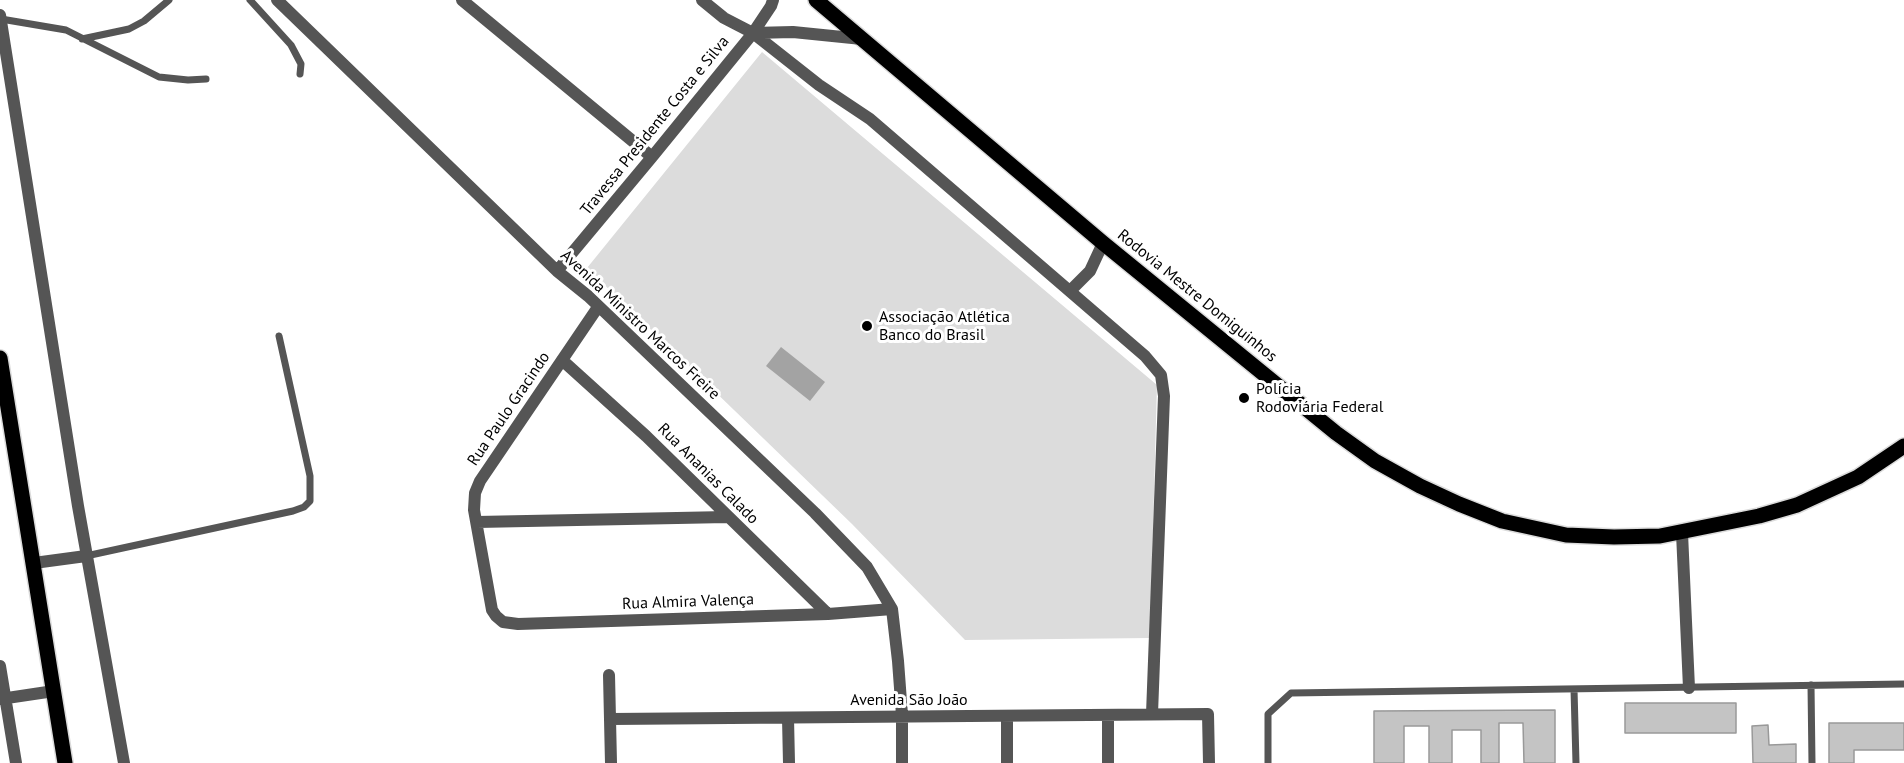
<!DOCTYPE html>
<meta charset="utf-8">
<style>
body{margin:0}
canvas{display:block;background:#fff}
</style>
<canvas width="1904" height="763"></canvas>
<script>
const c = document.querySelector('canvas').getContext('2d');
c.lineJoin = 'round';
function fill(path, color) { c.fillStyle = color; c.fill(path, 'evenodd'); }
const poly = rows => new Path2D(rows.map(r => 'M' + r).join(''));
function stroke(path, color, width, dash) { c.strokeStyle = color; c.lineWidth = width; c.lineCap = dash ? 'butt' : 'round'; c.setLineDash(dash || []); c.stroke(path); }
function drawText(font, color, halo, rows, align = 'center') {
  c.font = font + ' "PT Sans",sans-serif'; c.lineWidth = 6; c.setLineDash([]); c.textBaseline = 'middle'; c.strokeStyle = halo; c.fillStyle = color; for (const [text, x, y, turn = 0] of rows) {
    c.save(); c.translate(x, y); c.rotate((+turn || 0) * Math.PI / 180); c.textAlign = isNaN(turn) ? turn : align; if (halo) c.strokeText(text, 0, 0); c.fillText(text, 0, 0); c.restore();
  }
}
fill(poly([
 [762,52,1157,385,1150,638,965,640,852,524,587,268]
]), '#dcdcdc');
fill(poly([
 [781,347,825,382,810,401,766,366]
]), '#a3a3a3');
const building = poly([
 [1625,703,1736,703,1736,733,1625,733,1625,703],
 [1555,710,1555,763,1524,763,1523,723,1499,723,1499,763,1481,763,1481,730,1452,730,1452,763,1429,763,1429,726,1404,726,1404,763,1374,763,1374,711,1555,710],
 [1829,723,1904,723,1904,750,1854,750,1854,763,1829,763,1829,723],
 [1768,725,1769,745,1796,744,1796,763,1753,763,1752,726,1768,725]
]);
fill(building, '#c4c4c4');
stroke(building, '#999', 1.5);
const primary = poly([
 [816,0,1103,243,1336,433,1375,461,1420,486,1459,504,1502,521,1566,535,1614,537,1660,536,1759,516,1797,505,1858,477,1904,446],
 [0,358,65,763]
]);
stroke(primary, '#dbdbdb', 18);
stroke(poly([
 [250,0,291,45,301,64,300,74],
 [1,19,66,30,159,77,188,80,206,79],
 [82,39,129,29,144,21,169,0],
 [86,556,293,511,304,507,310,501,310,476,279,336],
 [1811,685,1812,763],
 [1574,689,1576,763],
 [1268,763,1268,714,1291,693,1904,684]
]), '#555', 7);
stroke(poly([
 [277,0,557,271,588,296,815,513,867,567,892,609,898,661,902,715,902,763],
 [462,0,652,157],
 [702,0,724,18,753,33,819,85,870,119,1145,356,1161,375,1164,396,1152,714],
 [0,15,78,506,124,763],
 [753,33,793,32,862,39],
 [557,271,652,157,753,33,771,6,773,0],
 [1070,291,1090,271,1103,243],
 [598,307,480,481,475,493,474,510,492,610,496,616,503,622,518,624,828,614,892,609],
 [562,360,646,436,828,614],
 [477,522,727,517],
 [1682,533,1689,688],
 [34,563,86,556],
 [0,666,16,763],
 [609,675,611,763],
 [0,699,54,691],
 [1108,715,1108,763],
 [1007,716,1007,763],
 [788,718,789,763],
 [611,719,1208,714,1209,763]
]), '#555', 12);
stroke(primary, '#000', 15);
for (const [x, y, r, color] of [
 [867,326,6,"#000"],
 [1244,398,6,"#000"]
]) { const dot = new Path2D(); dot.arc(x, y, r, 0, 2 * Math.PI); c.fillStyle = color; c.fill(dot); stroke(dot, '#fff', 2); }
drawText('16px', '#000', '#fff', [
 ["Travessa Presidente Costa e Silva",655,126,-51],
 ["Rodovia Mestre Domiguinhos",1197,296,39],
 ["Avenida Ministro Marcos Freire",640,325,43],
 ["Rua Paulo Gracindo",509,409,-56],
 ["Rua Ananias Calado",708,474,45],
 ["Rua Almira Valença",688,602,-2],
 ["Avenida São João",909,700]
]);
drawText('16px', '#000', '#fff', [
 ["Associação Atlética",879,317],
 ["Banco do Brasil",879,335],
 ["Polícia",1256,389],
 ["Rodoviária Federal",1256,407]
], 'left');
</script>
